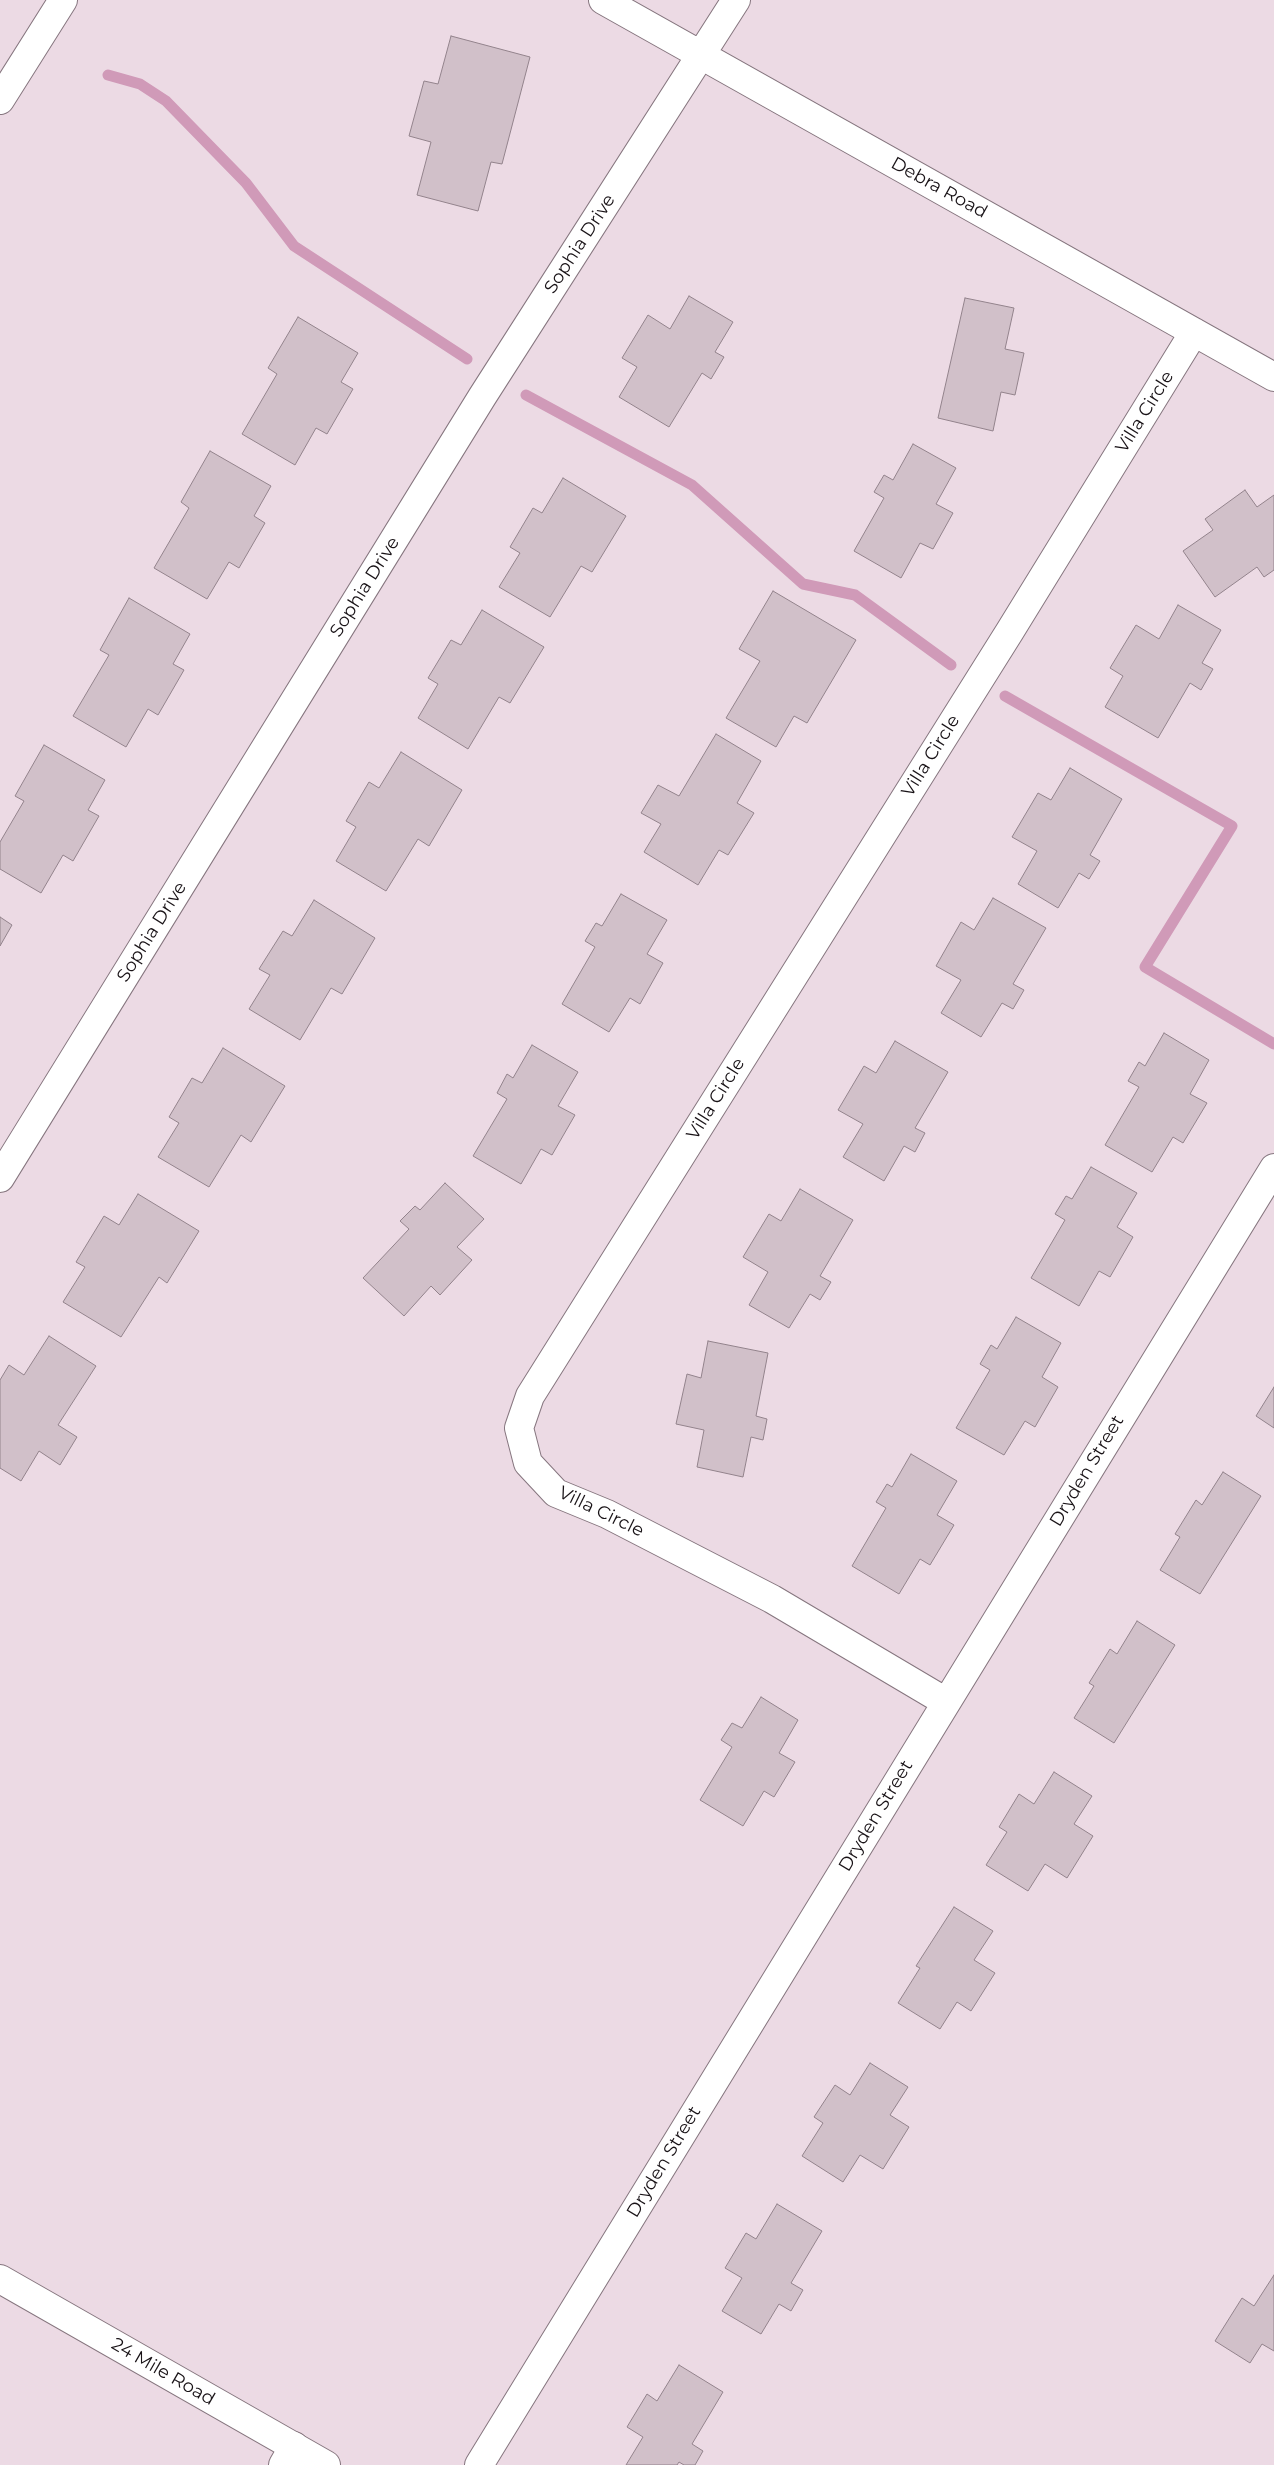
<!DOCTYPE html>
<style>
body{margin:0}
canvas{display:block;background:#ecdae4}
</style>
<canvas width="1274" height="2465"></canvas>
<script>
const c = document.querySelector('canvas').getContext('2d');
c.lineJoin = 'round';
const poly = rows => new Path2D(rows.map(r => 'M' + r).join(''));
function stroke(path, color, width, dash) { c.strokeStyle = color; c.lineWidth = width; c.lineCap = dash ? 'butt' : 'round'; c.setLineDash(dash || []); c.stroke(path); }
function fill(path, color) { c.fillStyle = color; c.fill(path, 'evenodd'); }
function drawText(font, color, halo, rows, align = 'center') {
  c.font = font + ' Montserrat,sans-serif'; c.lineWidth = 4.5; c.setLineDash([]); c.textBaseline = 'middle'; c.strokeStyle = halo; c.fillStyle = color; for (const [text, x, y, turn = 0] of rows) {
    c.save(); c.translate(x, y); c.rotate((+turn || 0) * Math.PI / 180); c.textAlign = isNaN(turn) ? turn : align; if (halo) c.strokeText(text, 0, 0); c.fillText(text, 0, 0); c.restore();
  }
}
stroke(poly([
 [108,75,140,84,166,101,246,183,294,246,467,359],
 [526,395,692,485,803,584,855,595,951,665],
 [1005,696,1232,826,1145,967,1274,1044]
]), '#d09ab8', 11);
const building = poly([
 [451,36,530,57,502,164,491,162,478,211,417,195,431,142,409,136,424,81,438,84,451,36],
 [689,296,733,322,715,352,724,357,711,379,702,373,669,427,619,397,637,367,622,358,648,315,670,329,689,296],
 [965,298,1014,308,1005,349,1024,353,1015,395,1001,392,993,431,938,418,965,298],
 [298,317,358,353,341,382,353,389,327,434,316,428,295,465,242,434,277,374,268,368,298,317],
 [913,444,956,468,936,504,953,513,933,549,920,543,901,578,854,551,884,498,874,492,884,475,893,480,913,444],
 [210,451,271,486,254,516,265,523,239,568,229,562,207,599,154,568,189,508,181,502,210,451],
 [563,478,626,516,592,572,581,566,550,617,499,587,520,553,510,547,533,508,542,513,563,478],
 [1245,490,1257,507,1274,495,1274,570,1264,577,1257,567,1215,597,1183,551,1213,530,1205,519,1245,490],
 [773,591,856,640,807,723,794,716,776,747,726,718,760,661,739,649,773,591],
 [129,598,190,634,173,664,184,670,158,715,148,709,126,747,73,716,109,655,100,650,129,598],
 [1178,605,1221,630,1202,663,1213,669,1201,690,1190,683,1158,738,1105,707,1123,676,1110,668,1136,625,1159,639,1178,605],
 [482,610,544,647,510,703,499,697,468,749,418,718,438,684,428,678,451,640,461,645,482,610],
 [716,734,761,761,737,803,754,813,728,855,719,850,698,885,644,852,661,824,641,813,658,785,679,796,716,734],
 [44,745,105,780,88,810,99,816,73,861,63,855,41,893,0,869,0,842,24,801,15,796,44,745],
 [401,752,462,790,429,846,418,839,386,891,336,861,356,827,346,821,369,782,379,788,401,752],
 [1070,768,1122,799,1090,855,1100,861,1089,879,1079,873,1058,908,1018,884,1037,851,1012,837,1038,793,1051,800,1070,768],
 [621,894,667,920,647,954,663,963,640,1004,630,998,609,1032,562,1004,595,947,585,941,596,923,602,926,621,894],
 [993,898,1046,928,1013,984,1024,990,1013,1009,1002,1003,981,1037,941,1013,961,980,936,966,961,922,974,930,993,898],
 [314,900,375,938,342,994,331,988,300,1040,249,1009,270,975,259,969,283,931,292,936,314,900],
 [0,917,12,925,0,946,0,917],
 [1164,1033,1209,1060,1190,1094,1207,1103,1183,1143,1173,1137,1152,1172,1105,1145,1139,1087,1128,1081,1139,1062,1145,1066,1164,1033],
 [895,1041,948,1072,915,1128,925,1133,915,1152,904,1146,884,1181,843,1157,863,1124,838,1110,864,1066,876,1073,895,1041],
 [532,1045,578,1072,558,1106,575,1115,552,1155,541,1149,521,1184,473,1156,507,1099,497,1093,507,1074,513,1078,532,1045],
 [223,1048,285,1086,251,1142,241,1135,209,1187,158,1157,179,1123,169,1117,192,1078,202,1083,223,1048],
 [1091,1167,1137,1193,1117,1227,1133,1237,1110,1277,1099,1271,1079,1306,1031,1278,1065,1220,1055,1214,1066,1196,1072,1199,1091,1167],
 [445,1183,484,1219,457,1247,472,1260,440,1295,431,1286,404,1316,363,1278,409,1229,400,1221,415,1206,420,1210,445,1183],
 [800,1189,853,1220,820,1276,831,1282,820,1300,810,1294,789,1328,749,1305,768,1272,743,1257,769,1214,781,1221,800,1189],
 [138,1194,199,1231,167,1283,159,1277,121,1337,63,1302,85,1267,76,1262,104,1216,119,1225,138,1194],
 [1016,1317,1061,1343,1042,1377,1058,1387,1035,1427,1025,1421,1004,1455,956,1428,990,1370,980,1364,991,1345,997,1349,1016,1317],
 [49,1336,96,1366,58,1425,77,1437,60,1465,39,1451,21,1481,0,1468,0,1380,9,1365,24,1375,49,1336],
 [708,1341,768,1353,756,1416,767,1419,763,1440,751,1437,743,1477,697,1467,704,1430,676,1424,687,1374,701,1378,708,1341],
 [1274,1387,1274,1428,1256,1416,1274,1387],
 [911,1454,957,1481,937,1515,954,1525,930,1565,920,1559,899,1594,852,1566,886,1508,876,1502,887,1484,892,1487,911,1454],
 [1223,1472,1261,1496,1200,1594,1160,1570,1180,1537,1175,1534,1196,1500,1202,1505,1223,1472],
 [1137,1621,1175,1645,1114,1743,1074,1718,1094,1686,1089,1683,1110,1649,1117,1654,1137,1621],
 [761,1697,798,1720,779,1753,795,1762,774,1797,764,1791,743,1826,700,1800,732,1747,721,1740,732,1723,742,1728,761,1697],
 [1054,1772,1092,1796,1074,1824,1093,1836,1067,1878,1045,1864,1028,1891,986,1865,1007,1832,999,1827,1019,1794,1034,1804,1054,1772],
 [954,1907,993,1931,974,1960,995,1973,971,2011,957,2002,940,2029,898,2003,920,1968,916,1966,954,1907],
 [870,2063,908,2087,890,2115,909,2127,883,2169,860,2155,843,2182,802,2156,823,2123,814,2117,835,2085,850,2095,870,2063],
 [777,2204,822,2231,791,2283,803,2290,791,2311,779,2304,761,2334,722,2311,742,2278,725,2268,746,2233,756,2239,777,2204],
 [1274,2275,1274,2351,1262,2344,1250,2363,1215,2341,1242,2298,1254,2306,1274,2275],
 [679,2365,723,2392,692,2444,703,2451,695,2465,684,2465,679,2462,677,2465,626,2465,643,2437,627,2427,647,2394,657,2401,679,2365]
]);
fill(building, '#d1c0c9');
stroke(building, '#93838c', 1);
const minor = poly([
 [603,0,1274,377],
 [0,100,63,0],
 [0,1178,482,397,736,0],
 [946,1702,772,1599,607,1514,556,1493,528,1463,519,1428,530,1396,1010,631,1194,332],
 [283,2465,294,2446],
 [479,2465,1274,1168]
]);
const tertiary = poly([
 [0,2279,326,2465]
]);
stroke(minor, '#86767f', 30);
stroke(tertiary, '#86767f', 30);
stroke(minor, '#fff', 28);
stroke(tertiary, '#fff', 28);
drawText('18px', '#181216', '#fff', [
 ["Debra Road",939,188,29],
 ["Sophia Drive",580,244,-57],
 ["Villa Circle",1145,412,-58],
 ["Sophia Drive",365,587,-58],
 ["Villa Circle",931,756,-58],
 ["Sophia Drive",152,932,-58],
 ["Villa Circle",716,1099,-58],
 ["Dryden Street",1087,1471,-59],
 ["Villa Circle",601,1512,26],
 ["Dryden Street",876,1816,-59],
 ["Dryden Street",664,2162,-59],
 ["24 Mile Road",163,2372,30]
]);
</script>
